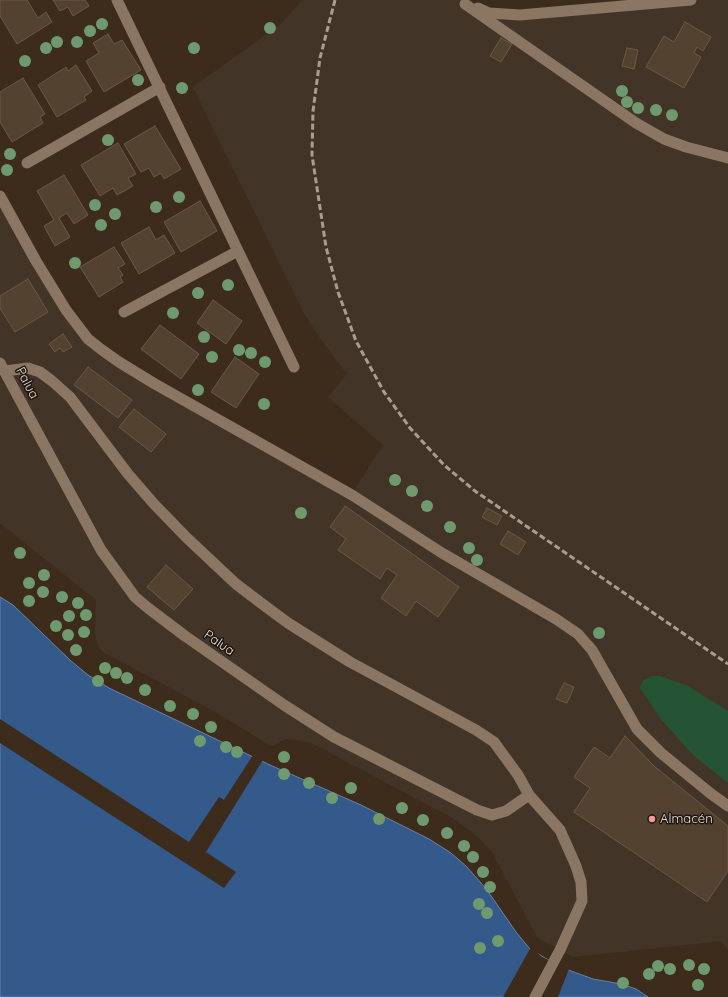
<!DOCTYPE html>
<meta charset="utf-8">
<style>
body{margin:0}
canvas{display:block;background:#3d2c1b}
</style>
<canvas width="728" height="997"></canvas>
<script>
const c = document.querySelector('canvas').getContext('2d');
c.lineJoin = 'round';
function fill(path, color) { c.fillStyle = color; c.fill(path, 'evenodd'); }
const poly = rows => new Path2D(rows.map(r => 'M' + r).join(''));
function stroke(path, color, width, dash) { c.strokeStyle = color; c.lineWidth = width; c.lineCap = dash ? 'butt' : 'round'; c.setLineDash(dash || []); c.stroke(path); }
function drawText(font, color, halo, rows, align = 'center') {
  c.font = font + ' Quicksand,sans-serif'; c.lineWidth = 3; c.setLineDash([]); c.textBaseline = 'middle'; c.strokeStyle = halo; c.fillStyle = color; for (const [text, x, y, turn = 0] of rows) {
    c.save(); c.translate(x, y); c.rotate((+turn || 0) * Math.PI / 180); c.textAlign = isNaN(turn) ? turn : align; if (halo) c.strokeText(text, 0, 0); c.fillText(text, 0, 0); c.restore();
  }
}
fill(poly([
 [302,0,459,0,489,13,691,0,728,0,728,950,721,941,573,957,537,937,492,852,478,837,454,819,312,743,287,739,271,746,219,714,103,652,98,646,95,633,96,600,0,523,0,196,88,339,352,494,383,445,328,397,347,374,319,337,304,313,193,87,281,24]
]), '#423527');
fill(poly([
 [652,676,660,676,688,686,728,711,728,783,693,755,661,719,640,688,643,680]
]), '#255435');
const water = poly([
 [0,597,13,605,71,661,88,675,109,688,270,765,361,805,429,839,451,853,467,867,487,890,516,932,530,949,560,967,593,979,621,984,636,989,648,997,0,997,0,597]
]);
fill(water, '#34598b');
stroke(water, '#6c82a2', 1);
fill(poly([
 [0,719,189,842,219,797,224,800,253,755,263,760,206,852,236,872,224,888,0,743],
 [531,947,542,957,569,969,558,997,503,997]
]), '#3d2c1b');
const building = poly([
 [2,0,27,0,38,18,46,12,52,22,17,44,0,16,0,1,2,0],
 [53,0,85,0,89,6,73,16,68,7,60,11,53,0],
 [685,22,711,37,703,51,697,47,694,53,701,57,684,88,646,67,664,36,674,42,685,22],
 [108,34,114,44,122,40,141,70,104,92,86,61,99,53,93,43,108,34],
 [501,38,512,44,501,62,490,56,501,38],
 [627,48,638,50,634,69,622,66,627,48],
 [76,65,92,91,84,97,86,100,57,117,38,85,66,67,68,71,76,65],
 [23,78,45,114,40,117,43,123,12,142,0,122,0,92,23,78],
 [155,126,181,169,164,179,161,173,154,177,149,168,141,172,124,144,155,126],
 [118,143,136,174,128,178,133,186,117,195,113,188,100,196,81,165,118,143],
 [64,175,88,215,74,224,67,213,59,218,70,237,55,246,44,226,54,220,37,191,64,175],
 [200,201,217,231,181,252,164,222,200,201],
 [149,227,156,240,164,235,175,253,139,274,121,243,149,227],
 [114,247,125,264,118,268,123,275,120,277,123,282,99,297,80,267,114,247],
 [28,279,48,312,15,332,0,308,0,296,28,279],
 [213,300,242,321,226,344,197,323,213,300],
 [160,325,199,354,181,379,141,349,160,325],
 [63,334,72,347,63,352,60,348,55,352,49,344,63,334],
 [235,357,259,374,236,408,211,392,235,357],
 [88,367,132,400,118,418,74,385,88,367],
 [134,409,166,434,151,452,119,427,134,409],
 [345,506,459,587,438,617,416,601,406,616,381,598,397,575,387,568,380,579,338,550,346,539,330,527,345,506],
 [487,508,502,516,497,525,482,517,487,508],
 [508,531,526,542,518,555,500,544,508,531],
 [166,565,193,589,174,610,147,587,166,565],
 [564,683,574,687,567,703,556,699,564,683],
 [625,736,654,766,728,826,728,871,707,902,574,812,590,788,574,777,594,747,610,758,625,736]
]);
fill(building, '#544231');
stroke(building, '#6b5845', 1);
stroke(poly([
 [117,0,294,367],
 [465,4,636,123,664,139,686,147,728,158],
 [478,8,489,13,520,15,691,0],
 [27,163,160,87],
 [0,196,36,261,66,310,88,339,102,350,119,362,155,384,352,495,442,553,556,619,578,634,592,650,637,729,661,753,710,793,728,806],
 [124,312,238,251],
 [0,363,101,550,135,597,148,608,185,636,284,705,334,737,477,810,492,815,506,811,529,795],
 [5,371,28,368,40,372,52,381,70,397,128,474,154,504,187,538,236,584,265,606,288,623,350,662,476,730,494,742,518,775,529,795,560,830,576,866,581,882,582,901,560,950,535,997]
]), '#8a7663', 11);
stroke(poly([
 [335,0,320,58,313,111,312,155,326,247,338,292,356,341,384,392,410,428,444,465,475,491,728,664]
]), '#aa9d90', 3, [6, 3]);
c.fillStyle = '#6f996e';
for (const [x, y] of [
 [102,24],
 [270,28],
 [90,31],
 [57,42],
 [77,42],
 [46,48],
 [194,48],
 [25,61],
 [138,80],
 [182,88],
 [622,91],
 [627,102],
 [638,108],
 [656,110],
 [672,115],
 [108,140],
 [10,154],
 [7,170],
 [179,197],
 [95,205],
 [156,207],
 [115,214],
 [101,225],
 [75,263],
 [228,285],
 [198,293],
 [173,313],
 [204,337],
 [239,350],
 [251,353],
 [212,357],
 [265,362],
 [198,390],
 [264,404],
 [395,480],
 [412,491],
 [427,506],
 [301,513],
 [450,527],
 [469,548],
 [20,553],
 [477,560],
 [44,575],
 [29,583],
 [43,592],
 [62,597],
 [29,601],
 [78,603],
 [86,615],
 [69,616],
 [56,626],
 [84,632],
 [599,633],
 [68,635],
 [76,650],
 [105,668],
 [116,673],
 [127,678],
 [98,681],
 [145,690],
 [170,706],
 [193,714],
 [211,727],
 [200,741],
 [226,747],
 [237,752],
 [284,757],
 [284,774],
 [309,783],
 [351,788],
 [332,798],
 [402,808],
 [379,819],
 [423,820],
 [447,833],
 [464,846],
 [473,857],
 [483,872],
 [490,887],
 [479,904],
 [487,913],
 [498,941],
 [480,948],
 [689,965],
 [658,966],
 [670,969],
 [704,969],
 [649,974],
 [623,983],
 [698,985]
]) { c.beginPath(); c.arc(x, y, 6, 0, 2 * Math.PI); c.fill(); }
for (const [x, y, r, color] of [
 [652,819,4,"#f49aa1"]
]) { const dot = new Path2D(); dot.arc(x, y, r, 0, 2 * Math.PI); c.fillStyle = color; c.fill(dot); stroke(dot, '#1e160f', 1.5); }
drawText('13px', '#ede2d8', '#1e160f', [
 ["Palua",27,383,62],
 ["Palua",219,643,35]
]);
drawText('13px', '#ede2d8', '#1e160f', [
 ["Almacén",660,819]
], 'left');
</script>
